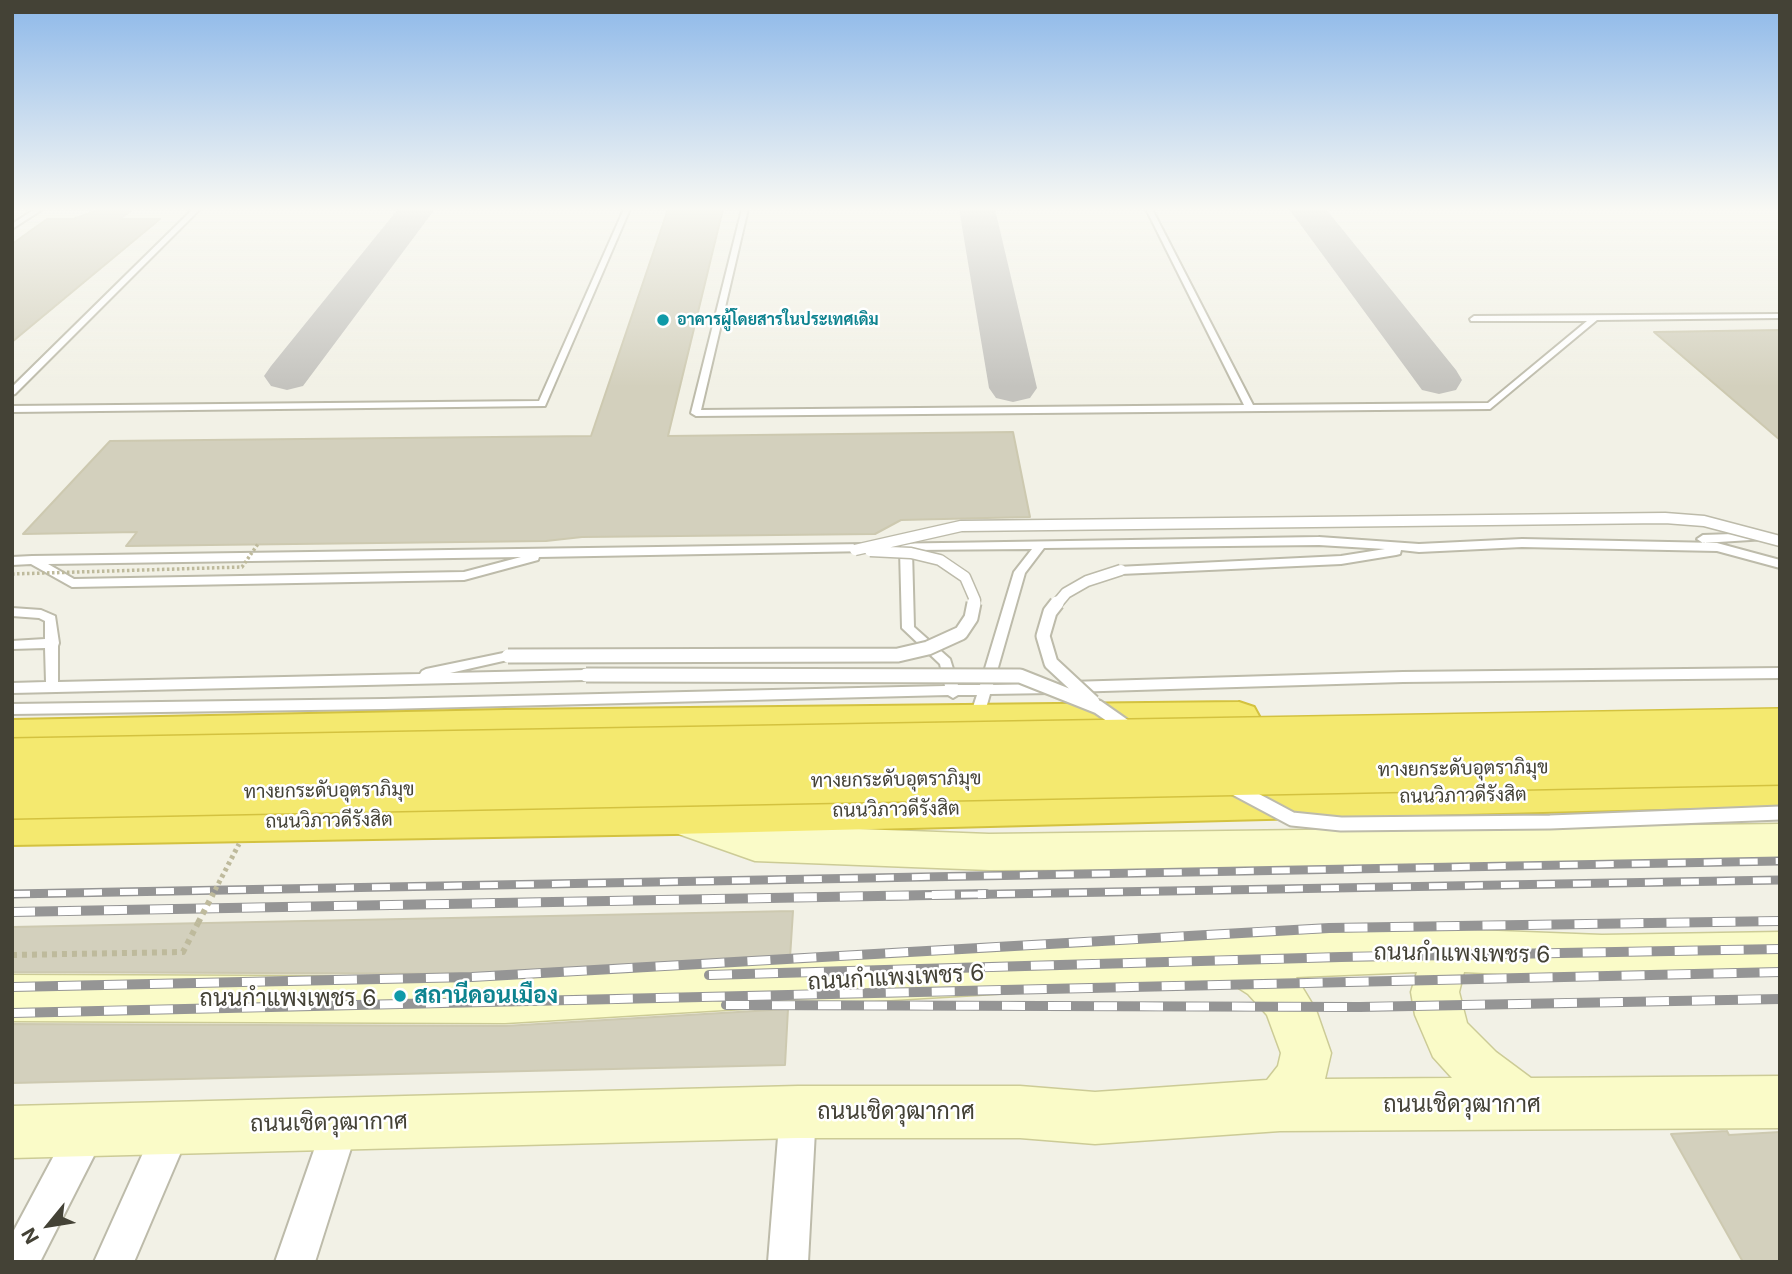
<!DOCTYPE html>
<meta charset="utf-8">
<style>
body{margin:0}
#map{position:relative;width:1792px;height:1274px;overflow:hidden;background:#f2f1e6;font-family:Inter,sans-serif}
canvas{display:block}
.frame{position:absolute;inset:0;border:14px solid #444236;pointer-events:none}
.north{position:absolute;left:14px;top:1190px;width:70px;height:70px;-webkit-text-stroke:5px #fff;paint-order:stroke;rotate:240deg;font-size:19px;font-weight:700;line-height:28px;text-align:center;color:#444236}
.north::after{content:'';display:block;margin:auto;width:24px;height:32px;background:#444236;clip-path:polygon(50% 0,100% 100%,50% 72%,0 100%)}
</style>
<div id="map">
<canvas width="1792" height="1274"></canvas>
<div class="frame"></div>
<div class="north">N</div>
</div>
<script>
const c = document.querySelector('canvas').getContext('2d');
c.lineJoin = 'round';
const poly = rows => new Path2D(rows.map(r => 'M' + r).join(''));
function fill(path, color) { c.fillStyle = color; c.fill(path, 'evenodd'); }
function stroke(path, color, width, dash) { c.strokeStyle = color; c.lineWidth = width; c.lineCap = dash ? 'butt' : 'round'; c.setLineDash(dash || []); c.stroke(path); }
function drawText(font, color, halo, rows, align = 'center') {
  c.font = font + ' Inter,Sarabun,sans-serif'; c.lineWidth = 5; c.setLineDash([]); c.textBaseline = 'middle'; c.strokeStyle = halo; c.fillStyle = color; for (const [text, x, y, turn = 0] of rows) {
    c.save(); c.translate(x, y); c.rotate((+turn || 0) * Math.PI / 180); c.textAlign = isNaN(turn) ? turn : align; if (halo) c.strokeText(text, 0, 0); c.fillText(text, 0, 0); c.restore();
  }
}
fill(poly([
 [398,209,435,209,303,386,287,390,271,386,264,376,271,366,398,209],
 [959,209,995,209,1037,388,1030,398,1013,402,996,398,989,388,959,209],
 [1289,209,1326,209,1456,370,1462,380,1456,390,1439,394,1422,390,1289,209]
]), '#c4c3be');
const building = poly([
 [101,209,133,209,120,219,160,219,12,342,12,244,47,219,73,219,101,209],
 [668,209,723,209,668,436,1013,432,1030,517,901,520,875,534,582,537,546,541,126,546,137,532,23,534,110,441,591,436,668,209],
 [1780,330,1780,440,1654,332,1780,330],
 [793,911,790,958,505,974,12,972,12,927,793,911],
 [788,1009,785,1065,12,1083,12,1024,505,1026,788,1009],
 [1727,1131,1729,1135,1780,1132,1780,1262,1743,1262,1671,1134,1727,1131]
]);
fill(building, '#d3d0bd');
stroke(building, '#cdc9b0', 2);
const lane = poly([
 [35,209,43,209,12,229,12,224,35,209],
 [193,209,200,209,15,394,12,395,12,387,193,209],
 [624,209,630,209,545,406,12,412,12,406,539,401,624,209],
 [742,209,748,209,701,410,1244,405,1146,209,1152,209,1253,405,1488,403,1587,321,1471,321,1470,319,1474,316,1780,314,1780,318,1597,320,1490,409,696,416,691,413,742,209],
 [1762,533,1766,535,1768,537,1766,539,1703,543,1697,539,1703,535,1762,533],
 [1319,537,1419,544,1522,539,1717,543,1780,560,1780,568,1717,551,1522,547,1419,552,1401,550,1400,554,1396,555,1341,564,1121,574,1115,570,1117,567,1341,556,1385,549,1319,545,1044,548,1025,573,993,685,1052,683,1057,685,1058,688,1057,691,1052,693,990,694,983,719,981,723,976,724,971,723,969,719,977,695,958,695,953,698,948,695,384,709,12,714,12,704,384,699,945,686,940,664,902,628,900,550,880,550,878,547,880,544,1319,537],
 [1032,549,1014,572,980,685,958,685,950,659,914,627,912,550,1032,549],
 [866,544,872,548,870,551,539,557,538,560,464,580,72,587,31,564,12,565,12,557,32,556,866,544],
 [521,557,464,572,74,579,48,564,521,557],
 [12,608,41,610,55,616,59,643,58,646,58,682,420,674,422,671,426,669,508,652,512,653,514,656,512,659,450,673,586,670,590,672,592,675,590,678,586,680,12,693,12,683,46,682,45,648,12,649,12,641,45,639,45,621,39,618,12,616,12,608],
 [1780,668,1780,678,1403,682,1070,692,1065,690,1064,687,1065,684,1070,682,1403,672,1780,668]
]);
const street = poly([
 [798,1094,811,1099,816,1112,808,1262,768,1262,780,1112,785,1099,798,1094],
 [341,1105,354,1110,359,1123,315,1262,275,1262,328,1110,341,1105],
 [174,1108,187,1113,192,1126,134,1262,94,1262,161,1113,174,1108],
 [88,1111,101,1116,106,1129,101,1142,40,1262,12,1262,12,1234,75,1116,88,1111]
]);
const secondary = poly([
 [682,801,755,825,989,834,1780,824,1780,860,1264,869,989,870,755,861,667,830,661,818,667,806,682,801],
 [1446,929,1602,935,1780,932,1780,974,1602,979,1464,972,1459,992,1467,1023,1496,1052,1531,1078,1780,1076,1780,1128,1280,1131,1095,1144,1020,1138,798,1138,12,1158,12,1106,798,1086,1020,1086,1095,1092,1267,1080,1278,1066,1281,1053,1267,1015,1248,994,1226,980,505,1023,12,1021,12,975,505,977,1232,936,1446,929],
 [1417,972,1411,992,1415,1015,1433,1057,1452,1078,1325,1079,1331,1053,1316,1010,1296,977,1417,972]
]);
const highway = poly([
 [1239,702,1254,707,1260,718,1254,729,1239,734,505,742,12,752,12,720,505,710,1239,702],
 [1780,770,1780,806,674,834,12,845,12,807,674,796,1780,770]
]);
stroke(lane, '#bdbbaa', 4);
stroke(street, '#bdbbaa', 4);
stroke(secondary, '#cccb96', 3);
stroke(highway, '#d3c240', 4);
stroke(poly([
 [12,955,183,952,198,923]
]), '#beba9c', 6, [5, 5]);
fill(lane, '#fff');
fill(street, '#fff');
fill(secondary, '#fafbc8');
fill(highway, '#f4e96f');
const railFar1 = poly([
 [12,894,1780,861],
 [889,896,1780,880]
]);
const rail = poly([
 [12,912,986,894],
 [709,975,1341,957,1780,949],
 [12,987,472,977,1329,928,1780,921],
 [726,1005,1360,1007,1780,999],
 [12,1013,1780,972]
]);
stroke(railFar1, '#959595', 9);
stroke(rail, '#959595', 10);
stroke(railFar1, '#fff', 6, [18]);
stroke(rail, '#fff', 8, [23]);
const laneBridgeFar1 = poly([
 [855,550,961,526,1665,518,1704,521,1780,541],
 [870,551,911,553,940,560,965,577,975,600,974,605],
 [1056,605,1066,593,1087,581,1121,570]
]);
const laneBridge = poly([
 [1057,603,1050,612,1043,636,1051,663,1093,702],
 [508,656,898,655,928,648,961,633,971,618,974,603],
 [586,675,1020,676,1098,707,1128,728],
 [1232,787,1292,819,1341,824,1550,822,1780,813]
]);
const highwayBridge = poly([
 [12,760,1780,730],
 [12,797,1780,763]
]);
stroke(laneBridgeFar1, '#bdbbaa', 13, []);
stroke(laneBridge, '#bdbbaa', 17, []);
stroke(highwayBridge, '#d3c240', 46, []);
stroke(poly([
 [12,574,242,567,258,544]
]), '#beba9c', 3.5, [2.5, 2.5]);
stroke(poly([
 [212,896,239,844]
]), '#beba9c', 5, [3.5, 3.5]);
stroke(poly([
 [198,923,213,894]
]), '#beba9c', 6, [5, 5]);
stroke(laneBridgeFar1, '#fff', 10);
stroke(laneBridge, '#fff', 13);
stroke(highwayBridge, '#f4e96f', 43);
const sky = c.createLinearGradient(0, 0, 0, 387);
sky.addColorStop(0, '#8db8e9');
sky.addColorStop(0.54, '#f9f9f4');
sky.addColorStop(1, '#f9f9f400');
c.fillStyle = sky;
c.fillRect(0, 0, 1792, 387);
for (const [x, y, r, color] of [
 [663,320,7,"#0f9aa8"],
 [400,996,7,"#0f9aa8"]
]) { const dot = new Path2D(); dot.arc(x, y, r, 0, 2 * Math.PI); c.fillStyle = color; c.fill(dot); stroke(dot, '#fff', 2.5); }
drawText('bold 16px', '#0d838f', '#fff', [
 ["อาคารผู้โดยสารในประเทศเดิม",677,320]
], 'left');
drawText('19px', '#444236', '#fff', [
 ["ทางยกระดับอุตราภิมุข",1463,769,-1],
 ["ทางยกระดับอุตราภิมุข",896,780,-1],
 ["ทางยกระดับอุตราภิมุข",329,791,-1],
 ["ถนนวิภาวดีรังสิต",1463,796,-1],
 ["ถนนวิภาวดีรังสิต",896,810,-1],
 ["ถนนวิภาวดีรังสิต",329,821,-1]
]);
drawText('23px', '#444236', '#fff', [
 ["ถนนกำแพงเพชร 6",1462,954,1],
 ["ถนนกำแพงเพชร 6",896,978,-3],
 ["ถนนกำแพงเพชร 6",288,999],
 ["ถนนเชิดวุฒากาศ",1462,1105],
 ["ถนนเชิดวุฒากาศ",896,1112],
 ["ถนนเชิดวุฒากาศ",329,1123,-1]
]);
drawText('bold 23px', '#0d838f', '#fff', [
 ["สถานีดอนเมือง",414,996]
], 'left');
</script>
